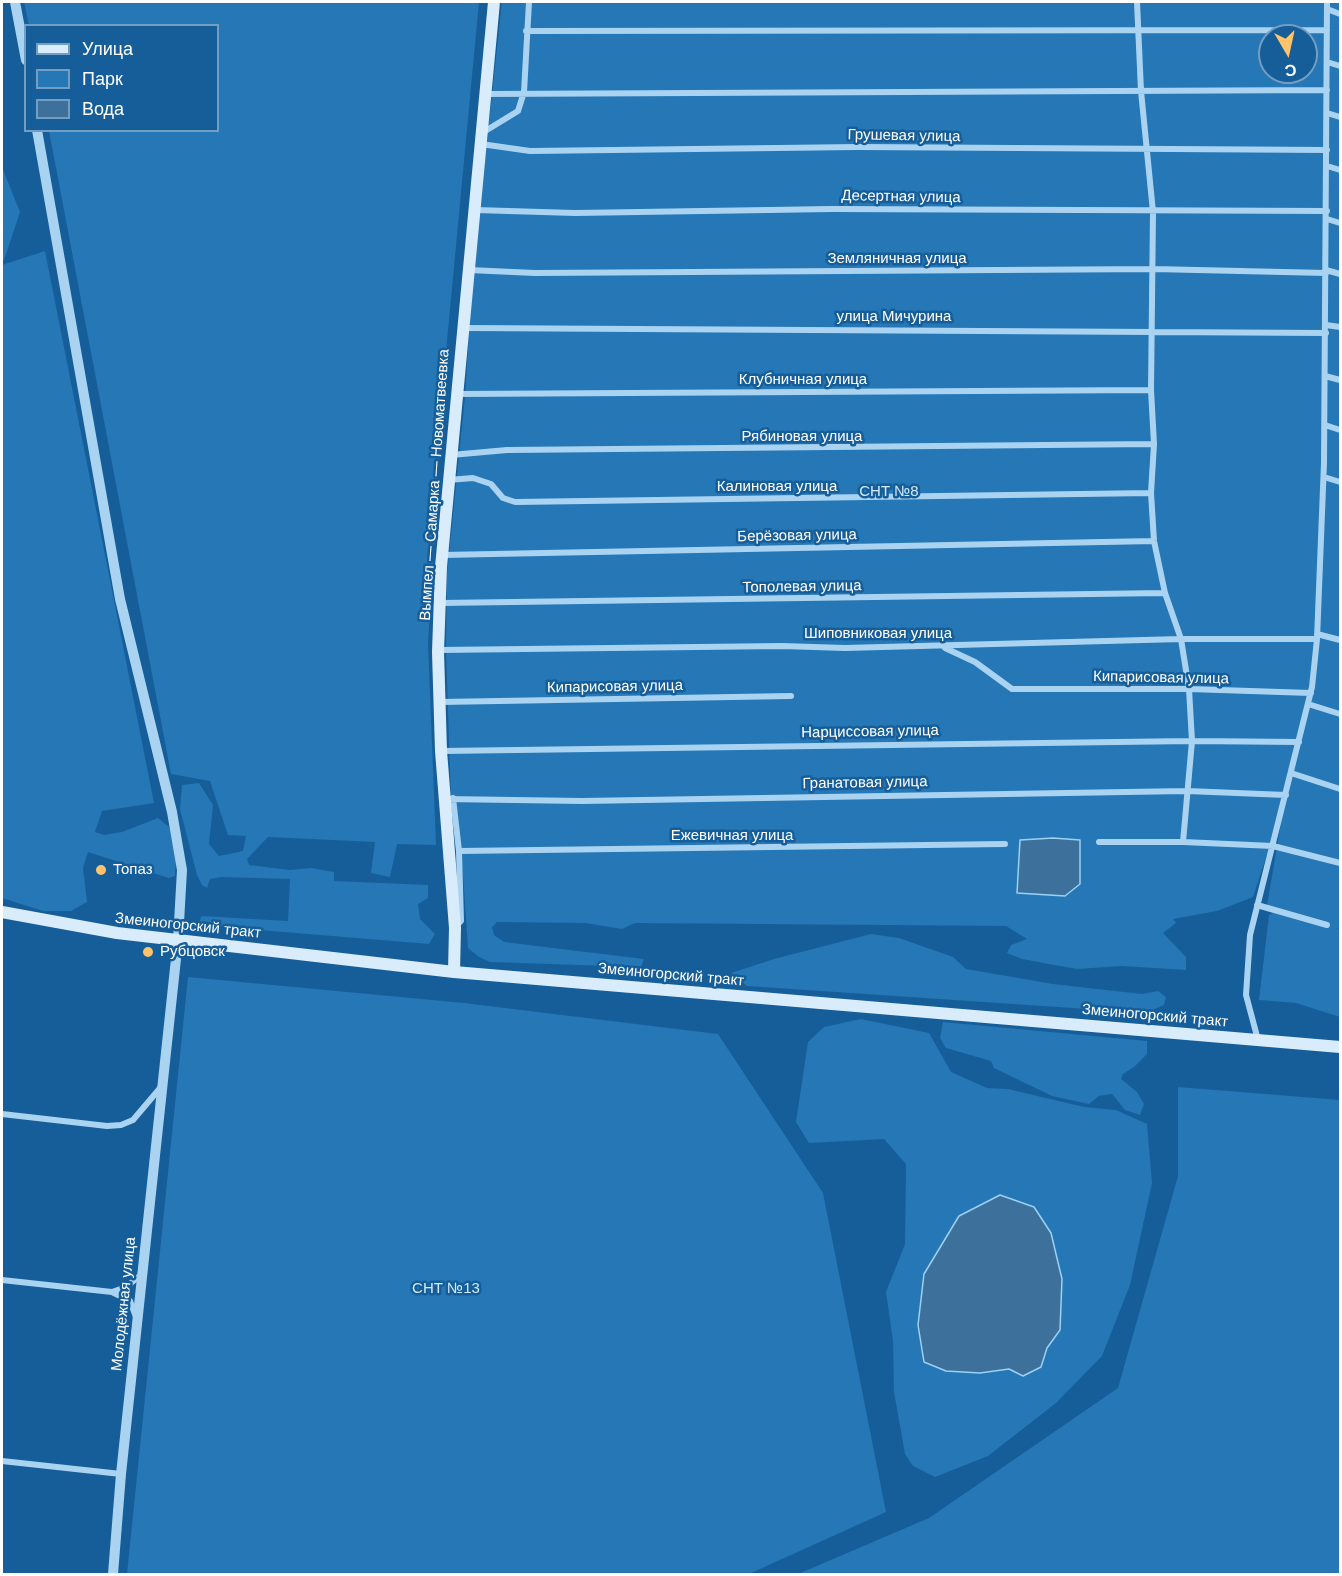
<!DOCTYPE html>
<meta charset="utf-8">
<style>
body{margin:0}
#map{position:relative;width:1342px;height:1576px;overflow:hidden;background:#155e9a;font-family:Helvetica,sans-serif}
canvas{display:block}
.frame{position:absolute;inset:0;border:3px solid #fff;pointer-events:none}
.legend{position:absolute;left:24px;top:24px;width:195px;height:108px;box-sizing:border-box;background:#155e9a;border:2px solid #739ec2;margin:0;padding:8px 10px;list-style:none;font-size:18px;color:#fff}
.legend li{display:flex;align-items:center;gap:12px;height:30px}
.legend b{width:30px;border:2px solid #739ec2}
.north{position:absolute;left:1258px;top:24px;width:60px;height:60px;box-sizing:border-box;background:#155e9a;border:2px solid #739ec2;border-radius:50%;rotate:171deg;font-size:16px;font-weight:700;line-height:24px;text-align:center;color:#fff}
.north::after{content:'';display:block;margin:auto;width:21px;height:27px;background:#ffc36b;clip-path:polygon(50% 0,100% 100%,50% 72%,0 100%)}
</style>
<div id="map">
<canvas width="1342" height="1576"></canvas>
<div class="frame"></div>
<ul class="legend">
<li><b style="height:8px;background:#d9ecfc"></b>Улица</li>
<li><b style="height:16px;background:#2577b6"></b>Парк</li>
<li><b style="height:16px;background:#3d719b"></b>Вода</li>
</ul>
<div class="north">С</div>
</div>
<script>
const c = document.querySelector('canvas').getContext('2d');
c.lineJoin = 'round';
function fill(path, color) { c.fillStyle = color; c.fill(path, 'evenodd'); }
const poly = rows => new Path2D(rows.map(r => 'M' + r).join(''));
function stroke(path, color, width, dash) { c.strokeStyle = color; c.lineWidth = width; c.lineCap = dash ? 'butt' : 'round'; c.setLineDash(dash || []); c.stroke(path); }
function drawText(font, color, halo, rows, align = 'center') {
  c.font = font + ' Helvetica,sans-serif'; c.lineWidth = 5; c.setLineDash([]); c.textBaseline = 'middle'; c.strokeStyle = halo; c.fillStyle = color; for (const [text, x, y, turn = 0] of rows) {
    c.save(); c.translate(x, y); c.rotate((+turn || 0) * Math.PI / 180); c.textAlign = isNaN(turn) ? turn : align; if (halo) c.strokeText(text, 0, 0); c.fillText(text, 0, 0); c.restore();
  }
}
fill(poly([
 [24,2,479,2,447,341,428,643,436,845,397,844,390,877,371,873,375,842,268,837,247,859,249,865,290,870,311,868,334,872,334,881,428,885,428,898,418,904,420,919,435,934,429,944,199,925,201,916,288,921,290,879,221,877,210,879,207,888,202,885,197,875,180,809,182,785,199,783,213,805,209,844,219,856,243,851,246,836,228,835,210,781,171,774,49,131,218,130,218,26,29,25],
 [502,2,1340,2,1340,928,1336,928,1340,929,1340,1017,1296,1003,1259,1000,1269,915,1273,913,1266,911,1285,800,1253,897,1217,911,1173,919,1176,923,1163,933,1186,957,1186,970,1122,966,1077,969,1022,959,1007,953,1011,945,1027,939,1006,926,635,923,622,929,585,923,497,922,492,927,494,935,504,942,644,959,641,967,490,962,479,957,468,948,463,875,451,799,446,651,447,574,465,397,473,271],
 [1270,36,1306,36,1306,72,1270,72],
 [2,167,20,212,4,260,2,260],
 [45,251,154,803,102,811,95,832,104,835,122,832,158,818,169,827,174,841,176,858,175,876,169,878,88,852,83,868,87,902,71,911,43,911,2,898,2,265],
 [871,934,899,938,953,957,966,969,1053,984,1142,994,1158,991,1166,997,1164,1005,1146,1013,747,986,731,973,774,959],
 [188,977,464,1003,718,1034,823,1193,886,1512,749,1574,127,1574],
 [861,1019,929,1033,951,1072,987,1088,1008,1089,1084,1107,1116,1110,1147,1124,1152,1183,1130,1285,1102,1356,1056,1403,988,1456,935,1477,913,1466,905,1454,894,1392,893,1341,886,1292,905,1244,906,1164,884,1139,809,1143,796,1122,808,1042,824,1027],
 [943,1022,1147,1041,1147,1054,1134,1067,1123,1074,1121,1079,1137,1092,1144,1104,1140,1115,1125,1110,1112,1094,1099,1096,1089,1104,1052,1096,994,1068,991,1061,946,1048,940,1038],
 [1178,1087,1340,1100,1340,1574,798,1574,929,1518,1118,1388,1178,1176]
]), '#2577b6');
const water = poly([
 [1053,838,1080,840,1080,884,1065,896,1017,893,1020,840,1053,838],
 [1000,1195,1034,1207,1051,1233,1062,1279,1060,1330,1047,1348,1041,1367,1023,1376,1009,1369,980,1373,946,1371,924,1362,918,1325,924,1274,959,1216,1000,1195]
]);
fill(water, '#3d719b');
stroke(water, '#9cd0f5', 1.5);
stroke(poly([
 [1137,2,1141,91,1153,212,1151,390,1154,444,1151,493,1154,541,1165,593,1181,639,1189,689,1192,741,1183,842],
 [1327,9,1340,14],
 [526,31,1327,30],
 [1327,62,1340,66],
 [485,94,1327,90],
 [1327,113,1340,117],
 [482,133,518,111,524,92,529,2],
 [481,144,530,151,858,147,1327,150],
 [1327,166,1340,170],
 [475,210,575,213,832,209,1327,211],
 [1327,219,1340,223],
 [469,270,535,273,1154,269,1326,273],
 [1326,270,1340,274],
 [1326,325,1340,327],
 [464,328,1326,333],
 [1325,376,1340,380],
 [456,394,1151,390],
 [1325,425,1340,430],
 [451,455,507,450,1154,444],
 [1324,477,1340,482],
 [448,480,473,478,491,484,503,498,515,502,1151,493],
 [442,555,1154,541],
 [440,603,1165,593],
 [1317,634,1340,640],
 [945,648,975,662,1012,689,1189,689,1311,693],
 [439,650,782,646,845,648,1181,639,1317,639],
 [440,702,791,696],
 [1308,704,1340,714],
 [441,751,1192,741,1299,742],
 [1291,773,1340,789],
 [453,798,459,851,461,921,455,927],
 [445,799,582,801,1187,791,1286,795],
 [1099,842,1183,842,1273,846,1340,863],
 [459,851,1005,844],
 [1257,905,1327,925],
 [1258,1040,1246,995,1250,935,1312,687,1317,639,1324,463,1327,2],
 [2,1114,107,1126,121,1125,133,1120,161,1087],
 [2,1280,112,1292,130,1301,136,1317],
 [112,1292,126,1287,142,1274],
 [2,1461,121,1474]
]), '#aad3f2', 6);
stroke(poly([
 [15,2,26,60],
 [37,130,120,599,172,812,182,870,178,940,121,1474,113,1574]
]), '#aad3f2', 10);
stroke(poly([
 [2,912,117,933,454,972,1340,1047],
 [454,972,455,928,441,751,438,652,441,567,494,2]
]), '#d9ecfc', 12);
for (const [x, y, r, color] of [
 [101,870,6,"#ffc36b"],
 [148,952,6,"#ffc36b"]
]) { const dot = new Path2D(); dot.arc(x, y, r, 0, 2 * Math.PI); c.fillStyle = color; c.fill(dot); stroke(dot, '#155e9a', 2); }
drawText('15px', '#fff', '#155e9a', [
 ["Грушевая улица",904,136,1],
 ["Десертная улица",901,197,1],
 ["Земляничная улица",897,259],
 ["улица Мичурина",894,317],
 ["Клубничная улица",803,380],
 ["Рябиновая улица",802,437],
 ["Вымпел — Самарка — Новоматвеевка",435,485,-86],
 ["Калиновая улица",777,487],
 ["Берёзовая улица",797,536,-1],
 ["Тополевая улица",802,587,-1],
 ["Шиповниковая улица",878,634],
 ["Кипарисовая улица",1161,678,1],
 ["Кипарисовая улица",615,687,-1],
 ["Нарциссовая улица",870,732,-1],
 ["Гранатовая улица",865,783,-1],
 ["Ежевичная улица",732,836],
 ["Змеиногорский тракт",188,926,6],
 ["Змеиногорский тракт",671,975,5],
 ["Змеиногорский тракт",1155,1016,5],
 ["Молодёжная улица",124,1304,-84]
]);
drawText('15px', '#d1eafd', '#155e9a', [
 ["СНТ №8",889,492],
 ["СНТ №13",446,1289]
]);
drawText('15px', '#fff', '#155e9a', [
 ["Топаз",113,870],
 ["Рубцовск",160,952]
], 'left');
</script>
